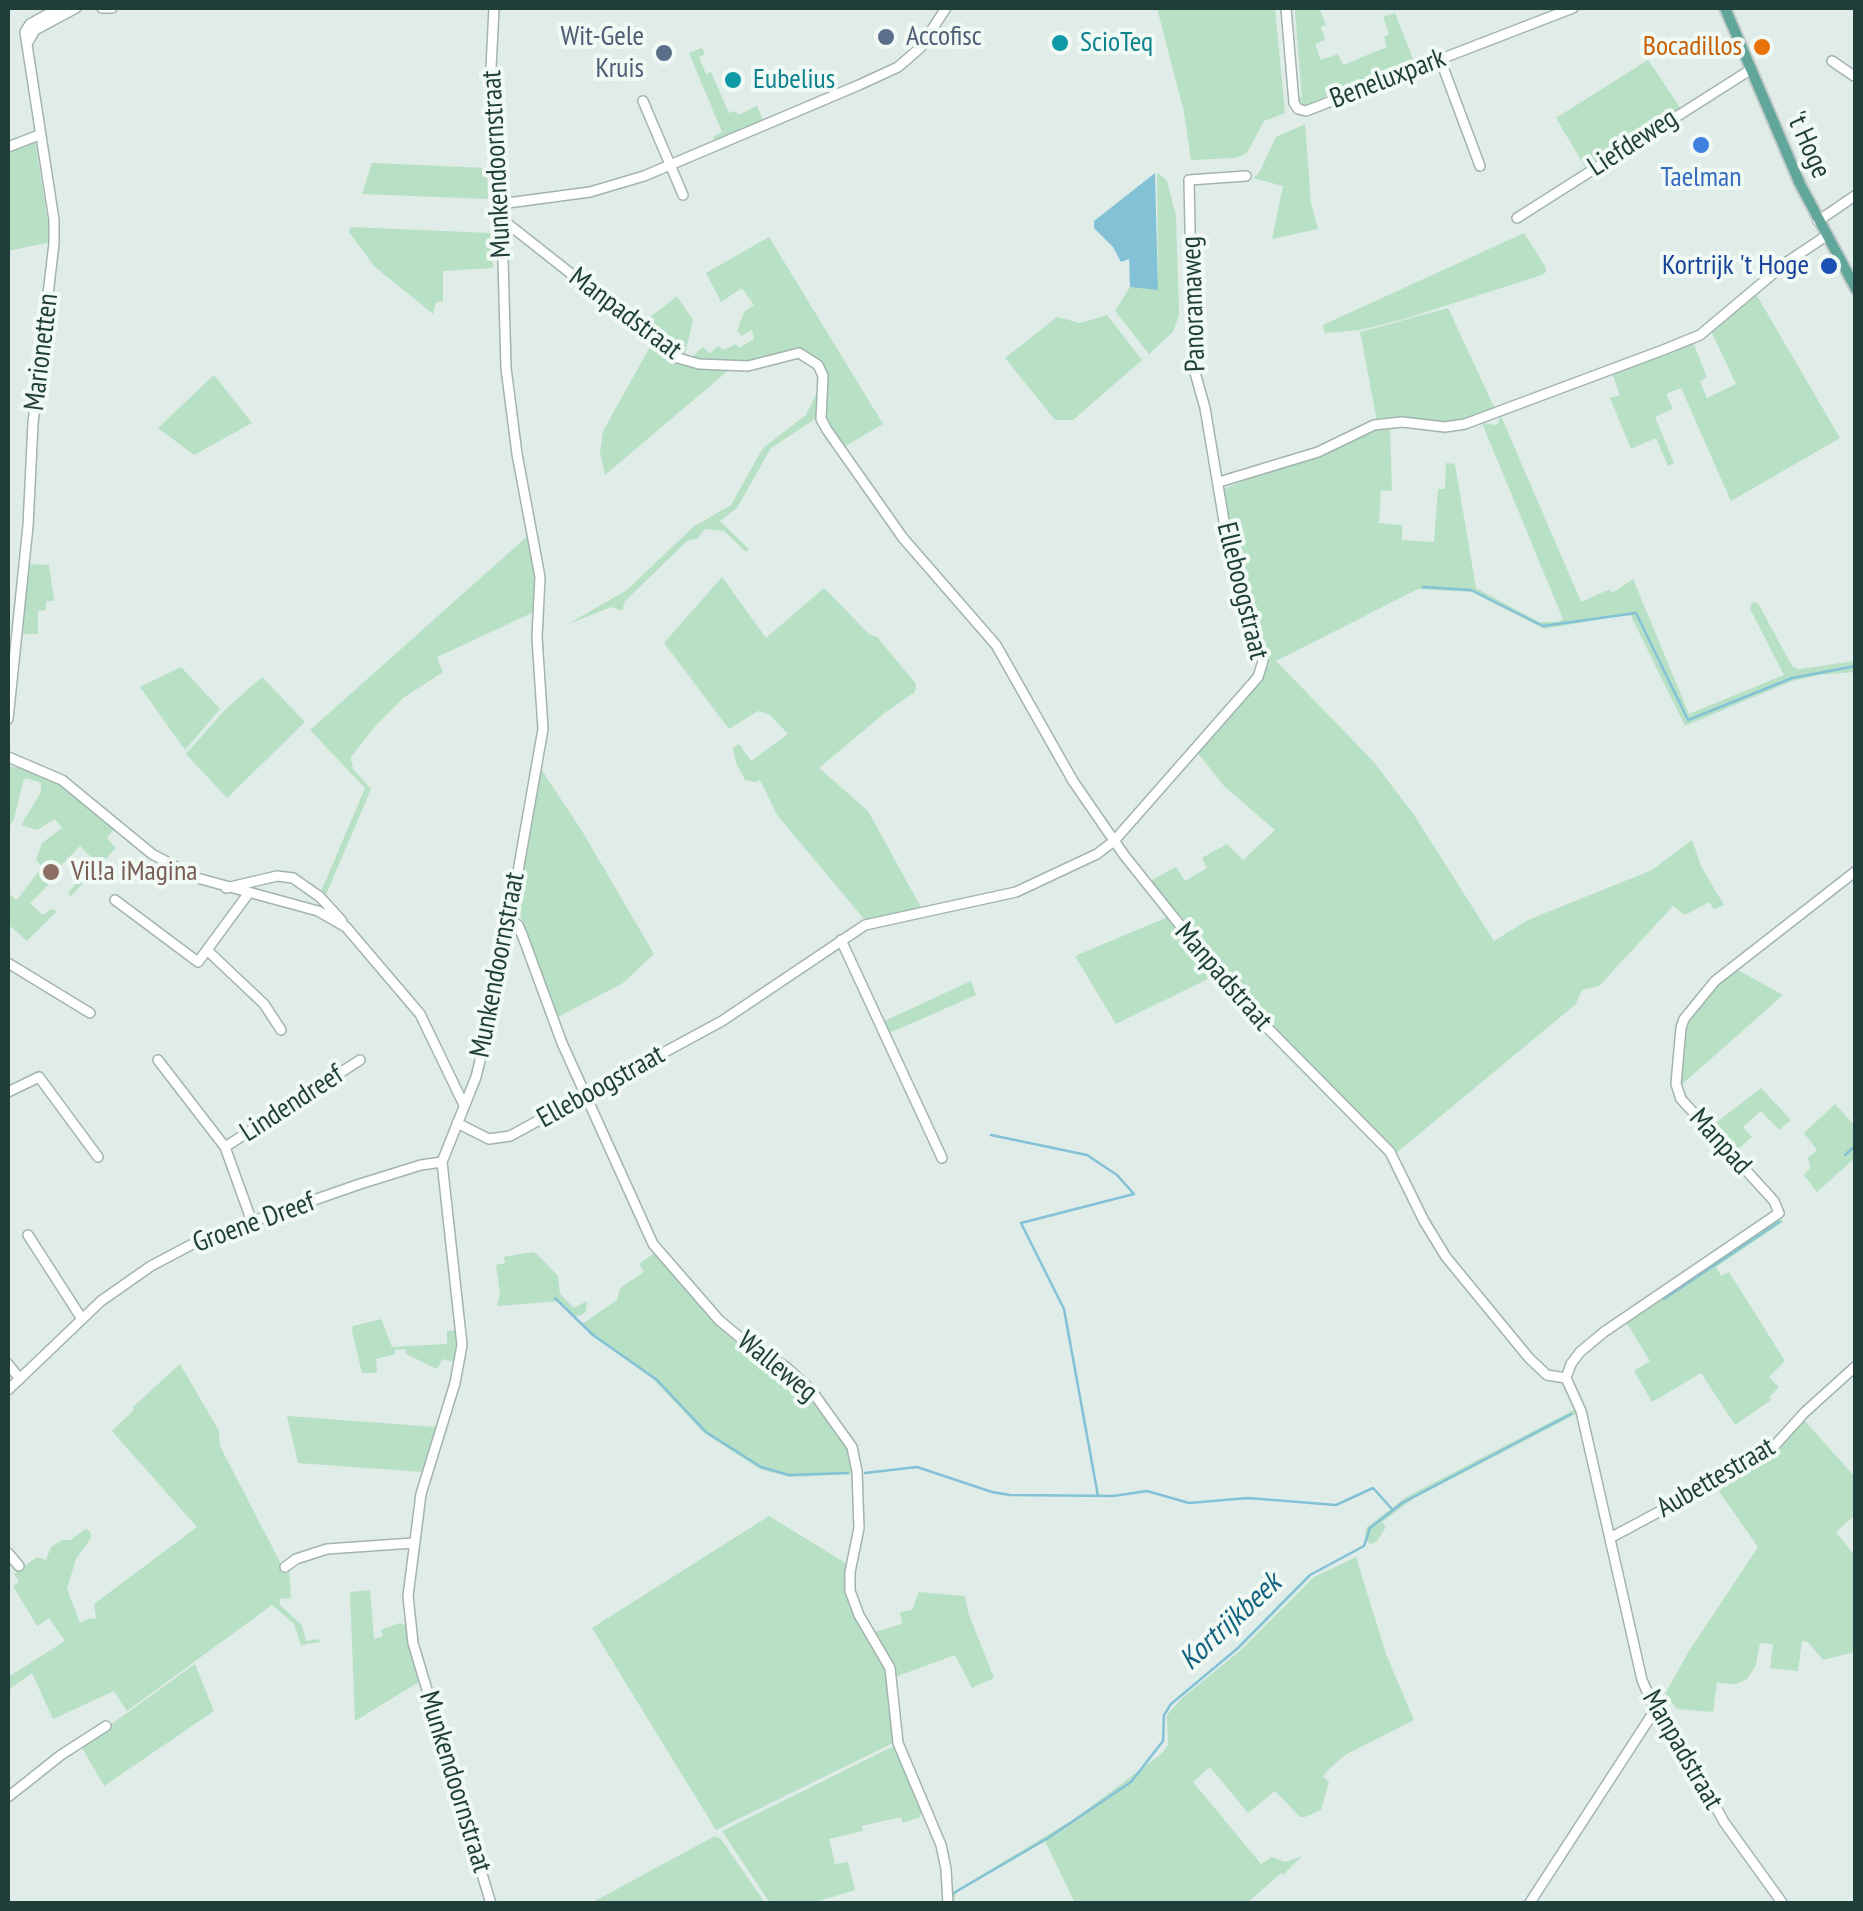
<!DOCTYPE html>
<style>
body{margin:0}
#map{position:relative;width:1863px;height:1911px;overflow:hidden;background:#e0ece8;font-family:"PT Sans Narrow",sans-serif}
canvas{display:block}
.frame{position:absolute;inset:0;border:10px solid #1f3e39;pointer-events:none}
</style>
<div id="map">
<canvas width="1863" height="1911"></canvas>
<div class="frame"></div>
</div>
<script>
const c = document.querySelector('canvas').getContext('2d');
c.lineJoin = 'round';
function fill(path, color) { c.fillStyle = color; c.fill(path, 'evenodd'); }
const poly = rows => new Path2D(rows.map(r => 'M' + r).join(''));
function stroke(path, color, width, dash) { c.strokeStyle = color; c.lineWidth = width; c.lineCap = dash ? 'butt' : 'round'; c.setLineDash(dash || []); c.stroke(path); }
function drawText(font, color, halo, rows, align = 'center') {
  c.font = font + ' "PT Sans Narrow",sans-serif'; c.lineWidth = 8; c.setLineDash([]); c.textBaseline = 'middle'; c.strokeStyle = halo; c.fillStyle = color; for (const [text, x, y, turn = 0] of rows) {
    c.save(); c.translate(x, y); c.rotate((+turn || 0) * Math.PI / 180); c.textAlign = isNaN(turn) ? turn : align; if (halo) c.strokeText(text, 0, 0); c.fillText(text, 0, 0); c.restore();
  }
}
fill(poly([
 [1157,8,1275,8,1285,113,1264,121,1247,153,1236,158,1191,160,1184,112],
 [1304,8,1319,8,1326,25,1321,27,1325,40,1315,44,1321,60,1338,54,1343,65,1387,47,1384,37,1389,34,1383,17,1395,13,1413,59,1304,106,1297,98,1302,97,1295,11],
 [702,48,705,54,699,57,706,74,711,72,729,113,736,111,738,115,757,106,763,120,714,141,713,137,722,132,689,53],
 [1648,60,1681,109,1587,170,1556,118],
 [1305,124,1311,203,1318,229,1272,239,1283,186,1253,178,1259,173,1276,137],
 [35,141,51,242,8,251,8,150],
 [372,163,487,168,488,199,362,194],
 [1157,172,1167,181,1176,216,1179,315,1173,332,1149,354,1115,311,1130,287,1158,289],
 [351,227,490,233,493,268,443,271,443,302,436,302,433,314,374,266,349,232],
 [1524,233,1545,266,1546,272,1542,275,1404,319,1360,330,1325,333,1323,325],
 [769,237,883,424,842,448,823,417,825,379,801,352,746,364,708,362,691,358,703,347,710,353,718,346,723,350,736,344,739,348,754,339,752,330,742,336,737,331,744,312,754,305,742,288,721,302,706,273],
 [1756,294,1840,438,1731,501,1681,388,1666,394,1673,409,1655,417,1674,463,1668,466,1656,438,1631,449,1610,398,1620,395,1612,373,1692,340,1707,377,1700,381,1707,398,1736,384,1711,331],
 [677,296,693,320,684,358,639,326],
 [1448,308,1496,411,1456,423,1377,421,1360,332],
 [1107,315,1142,360,1073,420,1055,420,1005,358,1057,317,1080,323],
 [652,343,675,362,730,369,605,475,600,453,603,431],
 [214,375,252,423,194,455,158,428],
 [817,375,820,375,818,417,771,448,737,508,720,521,749,549,746,552,724,531,705,529,698,538,687,541,625,601,622,611,611,607,566,625,627,590,693,527,731,505,763,448,806,415,817,392],
 [1501,416,1581,602,1610,589,1612,593,1633,579,1689,714,1784,675,1750,609,1752,602,1758,603,1792,666,1799,669,1855,661,1855,672,1819,675,1792,681,1685,726,1630,614,1544,629,1472,592,1418,589,1276,661,1373,761,1414,815,1494,941,1528,920,1652,870,1692,840,1702,868,1724,905,1714,909,1709,902,1685,915,1673,906,1599,986,1582,990,1576,1004,1395,1154,1248,1003,1148,882,1176,867,1185,881,1207,868,1202,858,1227,844,1243,860,1275,830,1224,786,1197,752,1270,664,1241,585,1223,489,1379,427,1390,426,1392,491,1381,490,1379,523,1402,525,1402,540,1434,542,1438,489,1445,489,1446,463,1455,464,1476,588,1539,622,1558,622,1563,619,1482,423,1497,425],
 [530,534,537,581,536,611,437,657,443,672,403,698,377,724,351,757,353,769,371,789,325,897,320,894,365,788,310,730],
 [28,564,49,565,54,601,46,601,46,610,38,611,38,634,23,634],
 [722,577,766,638,824,588,869,634,877,637,916,684,915,692,887,711,819,768,868,811,922,909,865,920,777,815,760,780,755,782,745,780,736,763,733,748,739,744,751,761,788,734,770,715,758,711,729,729,664,643],
 [181,667,220,709,185,750,140,687],
 [262,677,305,722,227,798,186,754,225,710],
 [8,766,43,772,63,783,115,828,107,838,116,848,71,896,68,893,95,861,80,846,47,880,50,883,30,903,43,915,51,909,57,911,27,941,8,924,8,893,17,900,42,867,36,860,42,843,62,828,55,819,37,830,21,825,41,792,41,783,26,778,23,781,14,819,8,828],
 [541,769,582,831,654,954,623,983,556,1018,518,908,525,840],
 [1168,917,1218,974,1116,1024,1075,956],
 [1736,969,1783,995,1679,1087,1685,1024,1711,989],
 [971,981,976,995,885,1035,880,1023],
 [1761,1088,1791,1120,1779,1130,1761,1111,1743,1127,1752,1137,1737,1150,1713,1125],
 [1835,1104,1855,1126,1855,1158,1817,1192,1804,1175,1810,1168,1808,1158,1817,1150,1804,1133],
 [1781,1218,1783,1222,1716,1267,1721,1276,1729,1272,1785,1361,1769,1377,1779,1387,1769,1397,1771,1400,1735,1425,1701,1373,1652,1402,1634,1371,1650,1361,1626,1322],
 [532,1252,537,1254,558,1276,560,1294,574,1308,587,1301,586,1311,580,1316,575,1316,560,1301,497,1306,500,1293,496,1265,505,1263,504,1257],
 [656,1252,726,1330,787,1373,815,1398,848,1445,855,1474,789,1477,760,1469,704,1433,652,1378,588,1333,590,1331,582,1324,617,1300,620,1288,644,1272,639,1264],
 [381,1319,392,1347,447,1344,447,1331,458,1330,456,1363,443,1359,437,1369,406,1354,406,1349,395,1350,395,1354,376,1359,377,1373,362,1373,352,1331,353,1326],
 [180,1364,219,1431,220,1446,283,1568,289,1567,291,1598,280,1599,280,1605,302,1625,306,1641,319,1639,320,1642,301,1645,294,1624,272,1605,127,1711,114,1691,53,1719,32,1673,8,1690,8,1677,65,1641,49,1618,37,1626,13,1586,19,1582,14,1574,37,1557,46,1560,51,1547,62,1540,70,1540,86,1529,90,1531,91,1538,76,1559,67,1589,80,1623,90,1618,96,1619,94,1604,197,1527,112,1431,134,1410,133,1407],
 [1569,1387,1578,1413,1413,1499,1382,1522,1386,1527,1377,1541,1371,1544,1365,1540,1366,1528,1406,1497,1574,1410,1565,1389],
 [287,1416,436,1427,423,1472,298,1463],
 [1804,1420,1855,1477,1855,1515,1836,1532,1855,1556,1855,1652,1823,1660,1808,1642,1802,1641,1798,1671,1770,1668,1773,1644,1760,1643,1756,1665,1747,1679,1736,1684,1717,1683,1713,1712,1677,1709,1665,1694,1689,1651,1758,1547,1714,1484,1780,1449],
 [769,1516,847,1564,847,1594,888,1668,895,1742,716,1830,592,1628],
 [1356,1557,1386,1654,1414,1720,1345,1755,1329,1769,1323,1777,1329,1782,1321,1810,1305,1817,1300,1817,1275,1791,1248,1813,1210,1767,1193,1782,1261,1864,1272,1857,1285,1862,1302,1856,1283,1875,1281,1873,1247,1903,1075,1903,1045,1841,956,1893,954,1903,951,1903,950,1894,1074,1819,1160,1755,1168,1745,1167,1715,1182,1698,1241,1650,1314,1577],
 [370,1590,374,1639,383,1636,381,1630,400,1623,406,1626,422,1680,355,1721,350,1592],
 [919,1592,965,1596,968,1612,994,1678,972,1688,955,1655,895,1677,891,1659,875,1632,902,1624,900,1612,912,1610],
 [195,1664,214,1711,104,1786,81,1746],
 [896,1745,922,1810,920,1817,903,1823,901,1817,862,1826,863,1831,829,1839,835,1864,848,1862,855,1890,813,1903,770,1903,722,1831],
 [715,1836,721,1839,765,1903,591,1903]
]), '#b7e0c5');
fill(poly([
 [1155,173,1158,290,1130,287,1129,259,1121,262,1113,247,1094,228,1094,221]
]), '#83c2d6');
stroke(poly([
 [1423,587,1471,590,1543,626,1636,613,1688,720,1792,678,1856,666],
 [991,1135,1087,1155,1117,1175,1134,1194,1021,1223,1064,1309,1098,1496],
 [1845,1155,1856,1145],
 [555,1298,593,1335,657,1380,706,1432,761,1467,789,1475,848,1473],
 [1664,1299,1779,1222],
 [865,1473,917,1467,992,1492,1010,1495,1113,1496,1147,1491,1189,1503,1248,1498,1336,1505,1373,1488,1392,1509],
 [952,1894,1048,1838,1131,1782,1163,1741,1164,1715,1171,1704,1238,1648,1310,1575,1364,1546,1370,1528,1402,1503,1571,1414]
]), '#83c2d6', 2.5);
const minor = poly([
 [102,8,112,8],
 [1286,8,1294,103,1298,109,1306,111,1573,8],
 [27,44,35,30,76,8],
 [1440,59,1480,166],
 [1832,61,1854,76],
 [643,101,683,195],
 [8,147,39,135],
 [500,204,590,192,644,176,859,85,898,67,920,48,946,8],
 [1517,218,1750,70],
 [1818,221,1856,195],
 [502,224,508,224,678,358,699,364,748,366,799,353,818,365,823,376,821,419,827,430,903,538,996,645,1073,781,1124,855,1239,999,1390,1152,1424,1221,1446,1257,1529,1358,1547,1375,1566,1378],
 [1219,482,1318,452,1374,425,1402,422,1445,427,1465,424,1663,350,1700,335,1787,262,1826,236],
 [8,719,28,526,33,423,54,243,54,220,25,32,30,24,59,8],
 [8,757,62,780,152,854,197,878,318,911,346,927,420,1014,464,1105],
 [226,888,277,876,293,878,320,897,342,921],
 [115,900,198,962,248,894],
 [511,921,518,925,523,937,562,1043,653,1244,719,1320,749,1345,786,1367,812,1391,852,1447,857,1471,859,1528,850,1572,850,1591,859,1615,890,1668,898,1743,941,1845,946,1869,948,1904],
 [841,940,942,1158],
 [208,951,264,1004,281,1030],
 [8,963,90,1013],
 [158,1060,225,1147,252,1222],
 [8,1092,39,1077,98,1157],
 [457,1123,489,1139,510,1136,722,1021,865,925,1016,892,1097,854,1114,841,1258,677,1263,661,1237,583,1226,533,1205,408,1194,369,1192,321,1189,180,1246,176],
 [225,1147,360,1060],
 [28,1235,82,1319],
 [8,1364,20,1379],
 [1566,1378,1571,1364,1580,1352,1604,1332,1779,1213,1774,1201,1681,1099,1676,1084,1681,1028,1684,1019,1715,981,1856,871],
 [1566,1378,1581,1411,1642,1680,1655,1710,1688,1756,1724,1822,1783,1904],
 [8,1390,101,1301,151,1266,202,1239,360,1184,421,1165,442,1162],
 [1610,1538,1767,1454,1805,1412,1856,1366],
 [8,1553,19,1566],
 [285,1567,296,1559,327,1549,413,1543],
 [8,1797,61,1755,106,1726],
 [491,1904,413,1643,408,1596,421,1494,455,1383,462,1345,442,1162,476,1077,497,991,543,729,537,637,540,577,517,454,506,368,502,224,490,88,494,8],
 [1529,1904,1655,1710]
]);
const major = poly([
 [1725,8,1800,184,1856,289]
]);
stroke(minor, '#a2b4b0', 12);
stroke(major, '#c0c9c8', 14);
stroke(minor, '#fff', 9);
stroke(major, '#61a69a', 10);
for (const [x, y, r, color] of [
 [886,37,10,"#5c6f8a"],
 [1060,43,10,"#0f9aa8"],
 [1762,47,10,"#e8710a"],
 [664,53,10,"#5c6f8a"],
 [733,80,10,"#0f9aa8"],
 [1701,145,10,"#3f7fe0"],
 [1829,266,10,"#1a4fb4"],
 [51,872,10,"#8d6e63"]
]) { const dot = new Path2D(); dot.arc(x, y, r, 0, 2 * Math.PI); c.fillStyle = color; c.fill(dot); stroke(dot, '#f1f9f5', 4); }
drawText('28px', '#4e5e75', '#f1f9f5', [
 ["Wit-Gele",644,37],
 ["Kruis",644,69],
 ["Accofisc",906,37,"left"]
], 'right');
drawText('28px', '#0d838f', '#f1f9f5', [
 ["ScioTeq",1080,43],
 ["Eubelius",753,80]
], 'left');
drawText('28px', '#c56008', '#f1f9f5', [
 ["Bocadillos",1742,47]
], 'right');
drawText('28px', '#1f3e39', '#f1f9f5', [
 ["Beneluxpark",1388,79,-21],
 ["Liefdeweg",1633,143,-33],
 ["'t Hoge",1808,145,66],
 ["Munkendoornstraat",497,164,-93],
 ["Panoramaweg",1194,304,-92],
 ["Manpadstraat",625,314,37],
 ["Marionetten",42,352,-83],
 ["Elleboogstraat",1242,591,76],
 ["Munkendoornstraat",498,965,-79],
 ["Manpadstraat",1223,977,49],
 ["Elleboogstraat",601,1087,-29],
 ["Lindendreef",292,1104,-33],
 ["Manpad",1720,1142,48],
 ["Groene Dreef",254,1223,-20],
 ["Walleweg",777,1367,39],
 ["Aubettestraat",1716,1478,-30],
 ["Manpadstraat",1682,1750,60],
 ["Munkendoornstraat",455,1782,73]
]);
drawText('28px', '#366cbe', '#f1f9f5', [
 ["Taelman",1701,178]
]);
drawText('28px', '#164399', '#f1f9f5', [
 ["Kortrijk 't Hoge",1809,266]
], 'right');
drawText('28px', '#785e54', '#f1f9f5', [
 ["Vil!a iMagina",71,872]
], 'left');
drawText('italic 30px', '#14647f', '#f1f9f5', [
 ["Kortrijkbeek",1231,1622,-43]
]);
</script>
